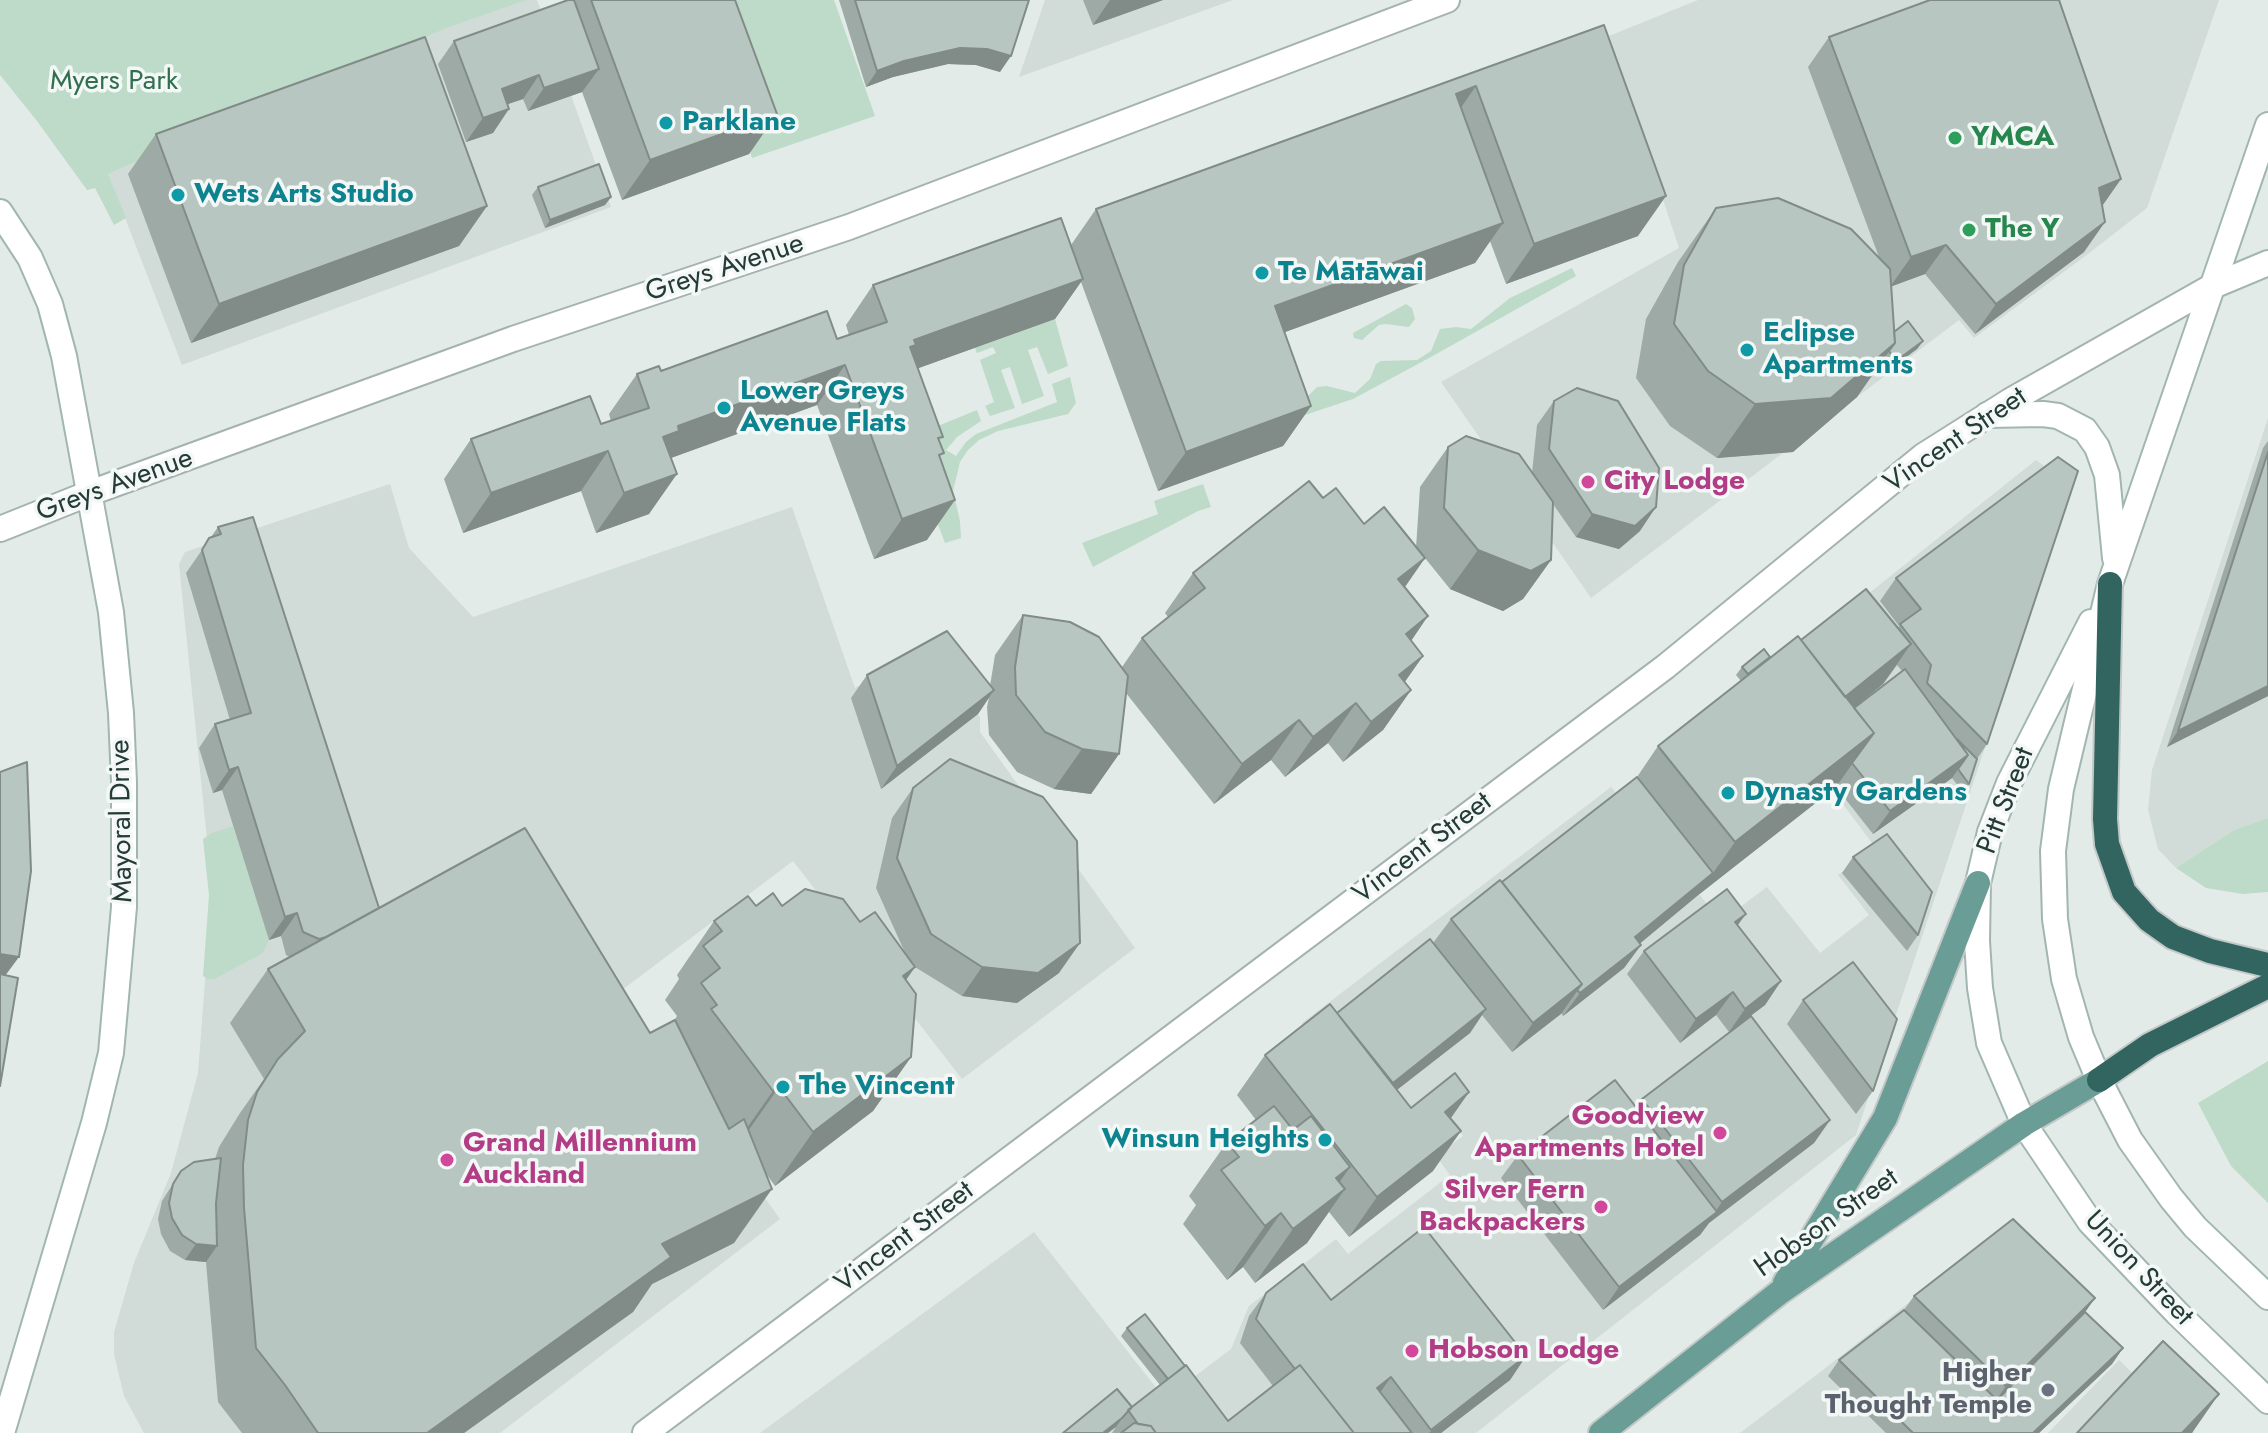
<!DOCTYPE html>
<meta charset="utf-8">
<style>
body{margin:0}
canvas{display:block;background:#e2ebe8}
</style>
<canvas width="2268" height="1433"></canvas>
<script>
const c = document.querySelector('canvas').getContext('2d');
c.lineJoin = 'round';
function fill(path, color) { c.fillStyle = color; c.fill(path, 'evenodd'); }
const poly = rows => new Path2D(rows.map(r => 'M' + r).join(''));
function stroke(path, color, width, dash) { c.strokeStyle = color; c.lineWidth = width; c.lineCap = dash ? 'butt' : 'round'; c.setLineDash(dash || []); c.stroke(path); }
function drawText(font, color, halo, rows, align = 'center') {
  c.font = font + ' Jost,sans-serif'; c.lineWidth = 7; c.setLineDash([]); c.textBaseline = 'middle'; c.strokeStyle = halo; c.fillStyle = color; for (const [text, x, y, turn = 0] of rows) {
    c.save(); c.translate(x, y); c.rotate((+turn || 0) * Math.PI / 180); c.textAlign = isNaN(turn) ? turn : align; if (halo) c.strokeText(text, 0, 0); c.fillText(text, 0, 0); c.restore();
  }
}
fill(poly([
 [511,0,537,0,611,207,182,365,108,174],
 [1045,0,1233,0,1019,77],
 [1698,0,2219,0,2147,208,2084,257,1974,338,1959,320,1591,598,1441,382,1679,248,1609,36],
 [2268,418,2268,818,2234,830,2176,868,2158,849,2148,810,2152,770],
 [2036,460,2072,486,1856,1135,1476,1433,760,1433,1034,1232,1165,1399,1231,1349,1249,1306,1336,1239,1348,1254,1450,1175,1436,1156,1463,1136,1434,1099,1388,1134,1302,1023,1611,787,1721,921,1767,887,1820,953,1869,915,1838,875,1875,847,1754,685],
 [390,484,409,548,473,617,792,507,855,688,929,649,980,717,980,732,1135,948,962,1079,793,861,618,993,780,1219,500,1433,144,1433,124,1396,114,1354,114,1332,134,1263,171,1173,198,1073,212,889,179,564,185,552],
 [1990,1239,1997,1433,1740,1433,1819,1373],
 [2119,1360,2194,1433,2048,1433]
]), '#d1dbd7');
fill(poly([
 [0,0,526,0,449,27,108,174,126,218,114,225,95,188,87,190,37,121,0,75],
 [705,0,834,0,875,116,752,158],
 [1572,268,1576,276,1429,358,1353,399,1302,416,1304,400,1317,387,1327,386,1355,393,1370,379,1376,364,1381,361,1417,360,1431,351,1440,329,1456,327,1471,329,1510,298],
 [1406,304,1412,308,1415,319,1409,327,1386,324,1379,325,1362,340,1354,338,1353,333],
 [1055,319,1068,366,1048,374,1037,347,1028,350,1044,396,1022,404,1010,367,1001,370,1015,408,990,416,985,406,994,402,980,360,996,353,993,347,977,353,975,348],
 [1070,377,1076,403,1068,414,998,431,979,440,968,450,960,462,953,491,960,521,961,538,945,543,931,506,928,430,977,410,981,421,957,437,946,450,956,456,966,442,976,434,1057,402,1052,384],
 [1203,484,1211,507,1198,511,1093,567,1082,543,1158,514,1154,501],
 [2268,818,2268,892,2243,894,2206,888,2176,868,2234,830],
 [233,826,269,940,263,953,214,979,208,979,203,976,209,895,203,839,212,833],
 [2268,1061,2268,1203,2231,1166,2198,1103]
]), '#bddbc8');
const minor = poly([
 [0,529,90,493]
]);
const tertiary = poly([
 [90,493,513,339,849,227,1447,0],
 [645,1433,1665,667,1923,456,2010,401,2213,286]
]);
const secondary = poly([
 [2268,125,2110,584,2061,789,2053,851,2055,919,2064,979,2081,1037,2099,1080,2130,1140,2171,1198,2195,1227,2268,1297],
 [0,212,30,258,50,304,64,356,111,612,121,713,124,782,124,907,111,1053,94,1123,2,1433],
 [2213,286,2268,263],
 [1987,415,2043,414,2058,416,2085,430,2097,447,2107,475,2115,558],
 [2091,622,2009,783,1990,832,1978,883,1977,941,1980,988,1989,1043,2024,1124,2090,1222,2177,1313,2268,1401]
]);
const primary = poly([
 [1785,1283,1885,1118,1978,883],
 [1601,1433,1780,1292,2024,1124,2099,1080]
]);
const motorway = poly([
 [2110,584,2105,819,2107,844,2124,892,2149,920,2173,937,2210,951,2268,965],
 [2099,1080,2150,1045,2268,986]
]);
stroke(minor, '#a5b3af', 28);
stroke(tertiary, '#a5b3af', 28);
stroke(secondary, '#a2b6b1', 28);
stroke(primary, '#c2c8c7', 28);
stroke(motorway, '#c2c8c7', 28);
stroke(minor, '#fff', 24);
stroke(tertiary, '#fff', 24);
stroke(secondary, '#fff', 24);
stroke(primary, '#6a9d95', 24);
stroke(motorway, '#32655f', 24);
fill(poly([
 [568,0,735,0,777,114,749,154,622,200,582,92,528,111,523,99,507,104,493,133,466,142,438,64,454,41],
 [839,0,1029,0,1000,72,976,65,948,64,893,77,866,87],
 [1083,0,1163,0,1093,25],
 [1604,25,1638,236,1506,284,1490,241,1475,263,1284,332,1311,406,1283,446,1158,491,1081,282,1055,319,918,368,940,441,940,458,927,540,874,559,817,405,671,458,649,514,596,533,581,491,463,533,444,479,471,439,601,424,611,421,609,414,637,374,837,339,849,335,846,325,873,285,1071,245,1096,209],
 [1829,37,2121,179,2102,206,2084,252,1975,334,1925,274,1891,286,1894,332,1923,341,1917,349,1890,369,1883,359,1857,397,1793,452,1717,458,1670,426,1636,378,1646,319,1678,262,1716,208,1879,257,1808,67],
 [156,134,487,206,459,246,191,343,128,174],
 [538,187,611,197,605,205,545,228,532,195],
 [1554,401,1640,531,1619,549,1576,537,1553,504,1551,560,1523,599,1503,611,1450,589,1425,558,1405,587,1411,641,1423,656,1404,682,1411,690,1383,730,1343,762,1328,743,1285,777,1271,760,1214,804,1126,693,1119,754,1091,794,1054,789,1017,772,989,735,987,707,989,698,978,714,881,789,851,698,867,675,990,686,995,655,1023,615,1122,667,1142,638,1168,617,1165,613,1193,573,1323,498,1364,524,1416,548,1420,487,1448,447,1532,473,1537,425],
 [2268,441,2268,696,2167,747,2263,448],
 [2058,457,1987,744,1977,759,1969,784,1963,792,1952,778,1873,834,1836,787,1697,896,1640,943,1641,945,1624,968,1563,1016,1561,1013,1512,1052,1482,1015,1470,1033,1397,1090,1411,1108,1469,1092,1451,1118,1433,1171,1349,1237,1329,1212,1307,1243,1255,1283,1243,1267,1227,1280,1183,1224,1196,1205,1189,1196,1227,1142,1256,1120,1237,1095,1265,1055,1337,1013,1433,943,1451,919,1502,882,1637,777,1658,746,1741,681,1736,675,1742,667,1768,659,1801,640,1898,628,1899,626,1880,601,1896,578],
 [1897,665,1902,671,1854,708,1883,684],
 [218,527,379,908,650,1033,674,1021,677,1016,665,1000,679,979,677,975,714,921,756,906,782,906,860,922,906,955,876,888,892,818,913,788,1059,973,1017,1003,962,996,915,967,906,980,911,1057,873,1111,775,1186,767,1175,734,1243,652,1284,633,1312,464,1433,242,1433,218,1402,206,1262,185,1260,170,1251,161,1234,158,1219,162,1201,181,1171,215,1159,219,1147,240,1113,264,1079,230,1023,268,969,290,957,286,955,281,936,269,940,222,790,213,793,199,748,215,724,230,720,186,573],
 [1853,857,1918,935,1907,951,1842,873],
 [1738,925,1781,981,1765,1005,1729,1032,1716,1015,1680,1043,1627,974,1644,951],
 [1803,1000,1873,1091,1856,1114,1787,1024],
 [1642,1099,1830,1120,1814,1143,1709,1223,1700,1235,1603,1310,1501,1178,1518,1155,1636,1108],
 [1266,1293,1331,1300,1526,1356,1510,1380,1441,1433,1112,1433,1116,1427,1063,1433,1132,1407,1160,1385,1121,1336,1127,1328,1228,1421,1273,1386,1240,1343,1249,1316],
 [1914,1296,2095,1298,2085,1312,2123,1348,2112,1364,2039,1433,1886,1433,1828,1376,1839,1360,1904,1310]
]), '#9eaaa6');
fill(poly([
 [1110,0,1163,0,1093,25],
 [960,48,987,49,1011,56,1000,72,976,65,948,64,893,77,866,87,877,71,904,61],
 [599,69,582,92,528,111,544,88],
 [539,75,523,99,485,112,502,89],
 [1476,86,1448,126,1456,94],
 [509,109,493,133,466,142,483,118],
 [777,114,749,154,622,200,650,160],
 [2121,179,2100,209,2099,188],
 [1666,196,1638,236,1506,284,1534,244],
 [611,197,605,205,545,228,550,220],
 [487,206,459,246,191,343,219,304],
 [2105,222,2084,252,1975,334,1996,304],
 [1503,223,1475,263,1247,346,1275,306],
 [1946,245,1925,274,1890,287,1911,257],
 [1083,279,1055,319,894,377,914,340],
 [1923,341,1917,349,1890,369,1896,361],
 [1895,343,1857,397,1793,452,1717,458,1755,404],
 [845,365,817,405,657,463,663,437,678,426],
 [1311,406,1283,446,1158,491,1186,452],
 [608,451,581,491,463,533,491,493],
 [677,474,649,514,596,533,624,493],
 [955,500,927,540,874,559,902,519],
 [1656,507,1640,531,1619,549,1576,537,1592,514],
 [1478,550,1551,560,1523,599,1503,611,1450,589],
 [1425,558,1397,598,1398,579],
 [1428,616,1401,656,1406,634],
 [1911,644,1883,684,1805,747,1833,707],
 [1423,656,1395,696,1399,675],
 [2268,686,2268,696,2167,747,2178,731],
 [994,690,978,714,881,789,897,766],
 [1411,690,1383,730,1343,762,1371,722],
 [1356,703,1328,743,1285,777,1313,737],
 [1299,720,1271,760,1214,804,1242,764],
 [1874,733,1836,787,1697,896,1619,961,1635,937,1713,873,1735,842],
 [1082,749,1119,754,1091,794,1054,789],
 [1968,755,1952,778,1873,834,1890,811],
 [238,767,222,790,213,793,229,770],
 [297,913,281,936,269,940,285,917],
 [1746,914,1729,937,1735,922],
 [1080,943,1059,973,1017,1003,962,996,982,967],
 [1641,945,1624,968,1563,1016,1580,993],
 [0,954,19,957,2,980,0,980],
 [915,967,877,1021,903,976],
 [1781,981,1765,1005,1729,1032,1745,1009],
 [1582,984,1561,1014,1512,1052,1533,1023],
 [1733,992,1716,1015,1680,1043,1696,1019],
 [1486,1009,1470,1033,1376,1106,1393,1083],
 [911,1057,873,1111,775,1186,813,1132],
 [779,1087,741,1141,735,1145,773,1091],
 [1469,1092,1441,1132,1445,1112],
 [1830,1120,1814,1143,1709,1223,1700,1235,1603,1310,1619,1287,1713,1215,1722,1202],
 [1461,1131,1433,1171,1349,1237,1377,1197],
 [1350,1167,1323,1206,1345,1189,1307,1243,1255,1283,1293,1229,1336,1178],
 [772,1189,734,1243,652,1284,633,1312,464,1433,427,1433,662,1244],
 [1281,1213,1243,1267,1227,1280,1265,1226],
 [196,1244,217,1246,206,1262,185,1260],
 [2095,1298,2074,1328,1985,1416,2006,1386],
 [2123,1348,2112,1364,2039,1433,2033,1433],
 [1526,1356,1510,1380,1441,1433,1429,1433],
 [1391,1377,1375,1400,1377,1388],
 [2219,1394,2192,1433,2182,1433],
 [1122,1418,1116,1427,1108,1433,1103,1433]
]), '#818b87');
const building = poly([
 [568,0,574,0,599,69,544,88,539,75,502,89,509,109,483,118,454,41,568,0],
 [591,0,735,0,777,114,650,160,591,0],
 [855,0,1029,0,1011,56,987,49,960,48,904,61,877,71,855,0],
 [1930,0,2059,0,2121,179,2099,188,2105,222,1996,304,1946,245,1911,257,1829,37,1930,0],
 [1604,25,1666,196,1534,244,1476,86,1456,94,1503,223,1275,306,1311,406,1186,452,1096,209,1604,25],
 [425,37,487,206,219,304,156,134,425,37],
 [599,164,611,197,550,220,538,187,599,164],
 [1778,198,1851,229,1890,269,1895,343,1831,398,1755,404,1708,371,1674,324,1684,265,1716,208,1778,198],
 [1061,218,1083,279,914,340,916,345,910,347,943,437,938,438,944,453,939,455,955,500,902,519,845,365,678,426,679,431,663,437,677,474,624,493,608,451,491,493,471,439,590,396,601,424,649,408,637,374,659,366,661,371,827,311,837,339,887,322,873,285,1061,218],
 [1908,321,1923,341,1896,361,1889,351,1895,343,1894,332,1908,321],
 [1577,388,1618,401,1659,468,1656,507,1635,526,1592,514,1549,449,1554,401,1577,388],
 [1466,436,1519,454,1553,502,1551,560,1531,571,1478,550,1444,508,1448,447,1466,436],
 [2268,452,2268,686,2178,731,2268,452],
 [2058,457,2078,471,1987,744,1927,683,1931,665,1900,624,1921,609,1896,578,2058,457],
 [1309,481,1323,498,1336,488,1364,524,1384,507,1425,558,1398,579,1428,616,1406,634,1423,656,1399,675,1411,690,1371,722,1356,703,1313,737,1299,720,1242,764,1142,638,1205,588,1193,573,1309,481],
 [253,517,379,908,326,937,319,939,303,932,297,913,285,917,238,767,229,770,215,724,251,713,202,550,209,538,221,534,218,527,253,517],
 [1866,589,1911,644,1845,697,1801,640,1866,589],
 [1023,615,1070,622,1099,637,1128,676,1119,754,1082,749,1045,732,1016,695,1015,667,1023,615],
 [947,631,994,690,897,766,867,675,947,631],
 [1798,636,1874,733,1735,842,1658,746,1798,636],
 [1764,649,1770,657,1748,674,1742,667,1764,649],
 [1905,669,1968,755,1890,811,1852,763,1874,733,1854,708,1905,669],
 [1957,739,1977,759,1969,784,1958,769,1968,755,1957,739],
 [950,759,1043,797,1077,841,1080,943,1038,973,982,967,931,934,897,858,913,788,950,759],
 [27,762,31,871,19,957,0,954,0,772,27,762],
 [1637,777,1713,873,1635,937,1641,945,1580,993,1577,990,1582,984,1502,882,1637,777],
 [525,828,650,1033,675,1020,729,1129,744,1119,772,1189,662,1244,671,1257,427,1433,318,1433,285,1385,256,1348,244,1208,243,1165,248,1120,257,1092,278,1059,305,1031,268,969,525,828],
 [1887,834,1932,892,1918,935,1853,857,1887,834],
 [1500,880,1582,984,1533,1023,1451,919,1500,880],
 [805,889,843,899,860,922,875,912,915,967,903,976,916,994,911,1057,813,1132,779,1087,773,1091,711,1009,717,1005,701,983,720,968,703,946,722,931,714,921,748,896,756,906,773,893,782,906,805,889],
 [1727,889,1746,914,1735,922,1781,981,1745,1009,1733,992,1696,1019,1644,951,1727,889],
 [1430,939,1486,1009,1393,1083,1337,1013,1430,939],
 [1853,962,1897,1019,1873,1091,1803,1000,1853,962],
 [0,974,18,978,0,1086,0,974],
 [1330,1004,1411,1108,1455,1073,1469,1092,1445,1112,1461,1131,1377,1197,1265,1055,1330,1004],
 [1751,1016,1830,1120,1722,1202,1642,1099,1751,1016],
 [1615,1080,1717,1212,1619,1287,1518,1155,1615,1080],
 [1274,1106,1293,1130,1311,1116,1350,1167,1336,1178,1345,1189,1293,1229,1281,1213,1265,1226,1221,1170,1239,1157,1227,1142,1274,1106],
 [221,1158,216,1203,217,1246,196,1244,182,1235,172,1218,169,1203,173,1184,181,1171,194,1162,221,1158],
 [2013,1219,2095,1298,2006,1386,1914,1296,2013,1219],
 [1424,1227,1526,1356,1431,1430,1391,1377,1377,1388,1412,1433,1354,1433,1300,1365,1295,1369,1256,1319,1266,1293,1303,1264,1331,1300,1424,1227],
 [1904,1310,1997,1400,2085,1312,2123,1348,2033,1433,1913,1433,1839,1360,1904,1310],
 [1145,1314,1185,1366,1168,1379,1127,1328,1145,1314],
 [2163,1341,2219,1394,2182,1433,2077,1433,2163,1341],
 [1186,1365,1228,1421,1300,1365,1354,1433,1156,1433,1151,1426,1138,1424,1128,1410,1186,1365],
 [1117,1389,1132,1407,1122,1418,1103,1433,1063,1433,1117,1389],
 [1134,1423,1151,1426,1156,1433,1121,1433,1134,1423]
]);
fill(building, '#b8c6c1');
stroke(building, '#818b87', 2);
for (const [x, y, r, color] of [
 [666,123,8,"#0f9aa8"],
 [1955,138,8,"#2e9e5b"],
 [178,195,8,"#0f9aa8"],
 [1969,230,8,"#2e9e5b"],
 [1262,273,8,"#0f9aa8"],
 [1747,350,8,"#0f9aa8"],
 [724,408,8,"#0f9aa8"],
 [1588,482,8,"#d1479c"],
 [1728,793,8,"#0f9aa8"],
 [783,1087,8,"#0f9aa8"],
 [1720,1133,8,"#d1479c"],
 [1325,1140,8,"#0f9aa8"],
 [447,1160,8,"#d1479c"],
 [1601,1207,8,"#d1479c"],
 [1412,1351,8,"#d1479c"],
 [2048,1390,8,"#6b7280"]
]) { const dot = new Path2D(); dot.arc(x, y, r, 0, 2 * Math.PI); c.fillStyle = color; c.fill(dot); stroke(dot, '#f3f8f6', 3); }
drawText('28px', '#316f4f', '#f3f8f6', [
 ["Myers Park",114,82]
]);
drawText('bold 28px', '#0d838f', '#f3f8f6', [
 ["Parklane",682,123],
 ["Wets Arts Studio",194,195],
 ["Te Mātāwai",1278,273],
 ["Eclipse",1763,334],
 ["Apartments",1763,366],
 ["Lower Greys",740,392],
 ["Avenue Flats",740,424],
 ["Dynasty Gardens",1744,793],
 ["The Vincent",799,1087],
 ["Winsun Heights",1309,1140,"right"]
], 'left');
drawText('bold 28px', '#27864d', '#f3f8f6', [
 ["YMCA",1971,138],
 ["The Y",1985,230]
], 'left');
drawText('28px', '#243b37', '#f3f8f6', [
 ["Greys Avenue",725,269,-18],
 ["Vincent Street",1956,441,-34],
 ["Greys Avenue",115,486,-20],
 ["Pitt Street",2007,801,-69],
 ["Mayoral Drive",123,821,-91],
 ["Vincent Street",1423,849,-37],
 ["Hobson Street",1827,1224,-35],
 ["Vincent Street",905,1238,-37],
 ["Union Street",2138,1269,47]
]);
drawText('bold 28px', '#b23c85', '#f3f8f6', [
 ["City Lodge",1604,482],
 ["Goodview",1704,1117,"right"],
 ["Apartments Hotel",1704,1149,"right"],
 ["Grand Millennium",463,1144],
 ["Auckland",463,1176],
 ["Silver Fern",1585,1191,"right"],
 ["Backpackers",1585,1223,"right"],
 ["Hobson Lodge",1428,1351]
], 'left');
drawText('bold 28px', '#5b616d', '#f3f8f6', [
 ["Higher",2032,1374],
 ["Thought Temple",2032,1406]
], 'right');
</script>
